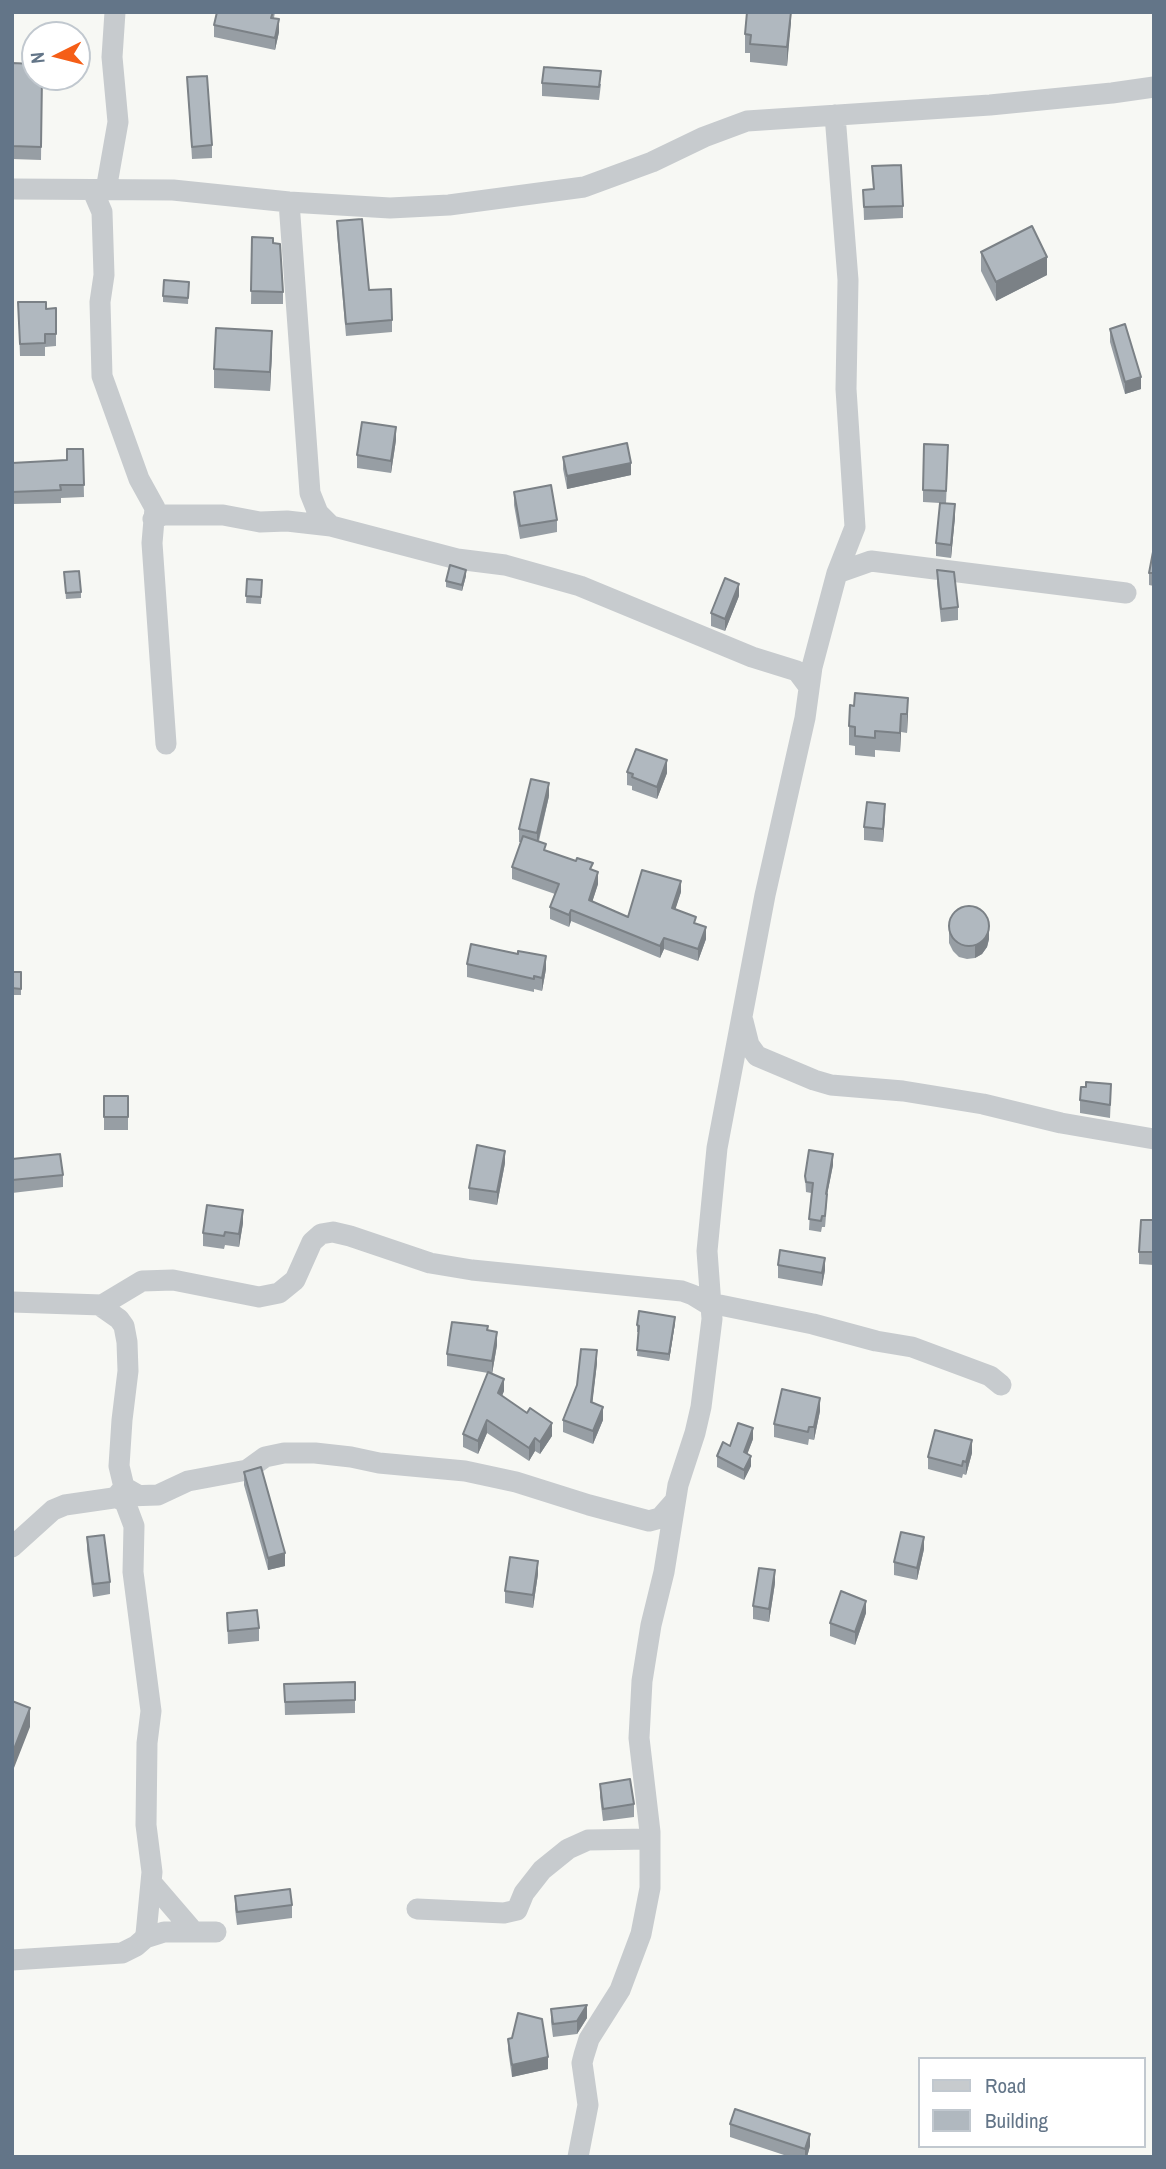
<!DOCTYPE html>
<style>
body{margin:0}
#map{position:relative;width:1166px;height:2169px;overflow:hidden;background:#f7f8f4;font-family:"Archivo Narrow",sans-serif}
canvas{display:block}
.frame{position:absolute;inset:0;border:14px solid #637588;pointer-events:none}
.legend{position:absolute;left:918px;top:2057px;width:228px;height:91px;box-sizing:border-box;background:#fff;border:2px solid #c1c8cf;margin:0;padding:9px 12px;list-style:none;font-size:21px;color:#637588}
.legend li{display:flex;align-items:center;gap:14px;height:35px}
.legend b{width:35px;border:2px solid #c1c8cf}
.north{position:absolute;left:21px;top:21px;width:70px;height:70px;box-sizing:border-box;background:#fff;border:2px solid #c1c8cf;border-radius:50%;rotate:264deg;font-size:19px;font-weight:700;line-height:28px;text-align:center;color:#637588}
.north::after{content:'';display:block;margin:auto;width:24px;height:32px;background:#f55e17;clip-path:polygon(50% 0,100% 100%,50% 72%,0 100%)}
</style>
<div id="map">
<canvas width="1166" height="2169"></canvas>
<div class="frame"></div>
<ul class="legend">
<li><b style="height:9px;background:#c7cbce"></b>Road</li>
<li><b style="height:19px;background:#b0b8bf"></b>Building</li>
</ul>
<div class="north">N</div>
</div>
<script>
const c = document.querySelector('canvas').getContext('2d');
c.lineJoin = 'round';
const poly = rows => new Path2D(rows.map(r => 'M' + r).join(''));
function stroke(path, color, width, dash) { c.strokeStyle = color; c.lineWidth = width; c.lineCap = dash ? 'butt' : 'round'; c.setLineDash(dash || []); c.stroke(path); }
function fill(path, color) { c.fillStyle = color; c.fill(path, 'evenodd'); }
stroke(poly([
 [12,189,173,190,289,202,390,208,449,205,584,187,652,162,704,137,747,121,990,105,1112,93,1154,87],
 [106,190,118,122,112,57,115,12],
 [93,191,102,212,104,275,100,302,102,376,139,479,155,508,152,543,166,744],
 [289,202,310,493,318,513,331,526],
 [153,519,164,515,223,515,260,522,287,521,331,526,457,559,505,565,580,586,752,657,797,671,809,687],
 [837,573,871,561,1126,593],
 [743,1021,749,1045,757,1056,814,1080,831,1085,903,1091,983,1104,1061,1123,1154,1139],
 [12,1302,102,1305,142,1281,173,1280,259,1297,279,1293,295,1280,312,1242,321,1234,333,1232,350,1236,430,1263,472,1270,682,1291,693,1295,711,1306],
 [710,1303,813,1324,876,1341,912,1347,990,1376,1001,1385],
 [99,1305,119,1319,124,1326,127,1342,128,1371,122,1420,119,1466,124,1487,138,1495],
 [12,1547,53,1510,65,1505,127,1496,158,1495,188,1481,247,1470,265,1457,284,1453,315,1453,351,1457,379,1463,465,1471,516,1482,589,1505,649,1521,660,1518,675,1501],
 [151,1882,194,1932,216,1932],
 [417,1909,504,1913,517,1910,524,1893,542,1870,568,1849,588,1840,649,1839],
 [145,1938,164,1932,194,1932],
 [12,1960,122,1953,136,1946,144,1939,146,1934,152,1872,146,1825,147,1743,151,1711,133,1572,134,1526,125,1502,116,1497,121,1491],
 [578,2157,588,2105,582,2063,584,2055,589,2039,620,1990,641,1934,650,1888,650,1832,639,1738,642,1681,651,1625,664,1572,678,1485,695,1433,701,1407,712,1319,707,1251,717,1148,765,895,805,718,812,667,837,573,855,527,846,389,848,280,835,115]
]), '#c7cbce', 21);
fill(poly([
 [217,12,275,12,274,18,279,32,275,50,214,37,214,25],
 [791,12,787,66,750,62,750,53,745,53,745,34],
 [12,63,42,77,41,160,12,159],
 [187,77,212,145,212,158,192,159],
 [542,83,601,84,599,100,542,96],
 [872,166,903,206,903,218,864,220,863,190,873,189],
 [337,221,369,290,392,320,392,332,346,336,337,233],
 [252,237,273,243,283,292,283,304,251,304],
 [981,252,1047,275,996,301,981,271],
 [189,282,188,304,163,302,163,296],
 [18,302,46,309,56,308,56,346,45,347,45,356,20,356],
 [1110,329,1141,389,1125,394,1110,342],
 [272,350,270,391,214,388,214,369],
 [396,440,391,473,357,468,357,455],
 [83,449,84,497,61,498,61,503,12,504,12,463,67,460],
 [563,457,631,475,567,489,563,469],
 [948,458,946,503,955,517,951,558,936,556,936,543,940,503,923,502,923,490],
 [514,492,557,520,557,532,520,539,514,505],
 [1154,553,1154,586,1149,585,1149,573],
 [937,570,958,607,958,620,941,622,937,583],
 [64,572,81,592,81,598,66,599],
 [466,576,462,591,446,587,446,581],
 [247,579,262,580,261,604,246,603],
 [739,596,725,631,711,626,711,613],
 [908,698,907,733,901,732,900,752,875,750,875,757,855,755,855,746,849,745,849,726,854,706],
 [627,772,667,773,657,799,632,790,632,786,627,785],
 [549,796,539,841,546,851,593,870,598,884,592,902,628,917,681,892,675,909,696,924,706,939,698,961,664,949,660,958,571,921,569,927,550,919,550,907,555,894,512,879,512,867,521,842,519,842,519,829],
 [885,816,883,842,864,840,864,827],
 [949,922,989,939,987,947,982,954,975,958,967,959,959,957,953,951,949,943],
 [518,954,546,969,542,991,534,989,534,992,467,977,467,964],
 [12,972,21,972,21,995,12,995],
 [104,1096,128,1096,128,1130,104,1130],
 [1111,1096,1110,1118,1080,1113,1080,1100],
 [12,1159,63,1175,63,1187,12,1193],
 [505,1163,497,1205,469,1200,469,1188],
 [833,1165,827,1195,825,1227,822,1227,821,1232,809,1230,811,1193,806,1192,805,1176],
 [1154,1220,1154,1265,1139,1264,1139,1252],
 [243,1223,239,1247,225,1245,224,1249,203,1246,203,1233],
 [778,1265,825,1270,822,1286,778,1278],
 [675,1323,669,1361,637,1356,638,1332,637,1332,637,1325],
 [488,1331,497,1345,492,1374,504,1391,502,1396,552,1436,540,1454,535,1451,529,1461,487,1433,478,1454,463,1447,463,1434,488,1373,447,1366,447,1354],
 [597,1363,592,1403,603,1420,593,1444,563,1432,563,1420],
 [820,1411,814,1440,809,1439,808,1445,774,1437,774,1424],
 [753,1439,747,1454,751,1466,744,1480,717,1467,717,1456,730,1446],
 [972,1453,966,1475,963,1474,962,1478,928,1469,928,1457],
 [244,1472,285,1566,268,1570,244,1485],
 [87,1537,110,1582,110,1594,93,1597,87,1550],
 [924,1549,917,1580,894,1575,894,1562],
 [538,1574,533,1608,505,1603,505,1591],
 [775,1583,769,1622,753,1619,753,1606],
 [227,1613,259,1628,259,1641,228,1644],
 [866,1613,855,1645,830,1636,830,1623],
 [355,1682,355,1713,285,1715,284,1684],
 [600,1784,634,1804,634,1817,603,1821,600,1797],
 [235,1896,292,1905,292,1918,237,1925,235,1909],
 [551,2009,587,2018,577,2034,553,2037,551,2022],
 [508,2039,548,2069,512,2077,508,2050],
 [730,2124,810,2146,807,2157,790,2157,730,2137]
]), '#979ea4');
fill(poly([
 [791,12,791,23,787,66,787,47],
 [279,19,279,32,275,50,275,38],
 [1047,257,1047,275,996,301,996,282],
 [272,331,272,350,270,391,270,372],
 [1141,377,1141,389,1125,394,1125,382],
 [396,427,396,440,391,473,391,461],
 [631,463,631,475,567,489,567,476],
 [955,504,955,517,951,558,951,545],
 [466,570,466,576,462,591,462,585],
 [739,584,739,596,725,631,725,619],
 [908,698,908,716,907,733,907,714],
 [901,714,901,732,900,752,900,733],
 [667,760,667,773,657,799,657,787],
 [549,783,549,796,537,846,537,833],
 [885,804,885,816,883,842,883,829],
 [598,872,598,884,589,912,589,900],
 [681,881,681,892,672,920,672,908],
 [571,910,571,921,569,927,569,915],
 [989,926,989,939,987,947,982,954,975,958,975,946],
 [706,927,706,939,698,961,698,949],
 [664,938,664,949,660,958,660,946],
 [546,956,546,969,542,991,542,978],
 [505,1151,505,1163,497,1205,497,1192],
 [833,1154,833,1165,827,1195,825,1227,826,1194],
 [243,1210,243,1223,239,1247,239,1234],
 [825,1258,825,1270,822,1286,822,1273],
 [675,1317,675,1323,669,1361,669,1354],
 [497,1332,497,1345,492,1374,492,1361],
 [597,1350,597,1363,591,1415,591,1402],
 [504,1379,504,1391,498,1405,498,1393],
 [820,1398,820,1411,814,1440,814,1427],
 [603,1407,603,1420,593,1444,593,1431],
 [487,1420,487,1433,478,1454,478,1441],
 [552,1423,552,1436,540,1454,540,1442],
 [753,1428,753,1439,744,1463,744,1452],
 [535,1438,535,1451,529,1461,529,1448],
 [972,1440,972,1453,966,1475,966,1462],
 [751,1456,751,1466,744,1480,744,1470],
 [924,1537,924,1549,917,1580,917,1568],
 [285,1553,285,1566,268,1570,268,1558],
 [538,1561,538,1574,533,1608,533,1595],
 [775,1570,775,1583,769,1622,769,1609],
 [866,1601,866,1613,855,1645,855,1632],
 [30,1708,30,1727,12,1773,12,1754],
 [587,2005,587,2018,577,2034,577,2021],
 [548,2057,548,2069,512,2077,512,2065],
 [810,2134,810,2146,807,2157,805,2157,805,2149]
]), '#7b8186');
const building = poly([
 [217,12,273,12,271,18,279,19,275,38,214,25,217,12],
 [747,12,791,12,787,47,750,44,751,35,745,34,747,12],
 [12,63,35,64,35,77,42,77,41,147,12,146,12,63],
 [544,67,601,71,599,87,542,83,544,67],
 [207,76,212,145,192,147,187,77,207,76],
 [901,165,903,206,864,207,863,190,874,189,872,166,901,165],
 [362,219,369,290,391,289,392,320,346,324,337,221,362,219],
 [1032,226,1047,257,996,282,981,252,1032,226],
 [252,237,273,238,273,243,280,244,283,292,251,291,252,237],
 [164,280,189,282,188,298,163,296,164,280],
 [18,302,46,302,46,309,56,308,56,334,45,334,45,343,20,344,18,302],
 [1125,324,1141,377,1125,382,1110,329,1125,324],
 [216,328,272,331,270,372,214,369,216,328],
 [362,422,396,427,391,461,357,455,362,422],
 [627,443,631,463,567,476,563,457,627,443],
 [924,444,948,445,946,491,923,490,924,444],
 [67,449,83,449,84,485,60,485,61,490,12,492,12,463,67,460,67,449],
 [551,485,557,520,520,526,514,492,551,485],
 [940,503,955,504,951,545,936,543,940,503],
 [1153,552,1154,553,1154,573,1149,573,1153,552],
 [450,565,466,570,462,585,446,581,450,565],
 [937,570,954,572,958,607,941,609,937,570],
 [79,571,81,592,66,593,64,572,79,571],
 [725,578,739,584,725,619,711,613,725,578],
 [247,579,262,580,261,597,246,596,247,579],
 [855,693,908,698,907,714,901,714,900,733,875,731,875,738,855,736,855,727,849,726,850,705,854,706,855,693],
 [636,749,667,760,657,787,632,777,633,774,627,772,636,749],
 [531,779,549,783,537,833,519,829,531,779],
 [867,802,885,804,883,829,864,827,867,802],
 [523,836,546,844,544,850,576,861,577,858,593,863,590,869,598,872,589,900,628,917,642,870,681,881,672,908,696,917,694,923,706,927,698,949,664,938,660,946,571,910,569,915,550,907,559,884,512,867,523,836],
 '949 926a20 20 0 1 1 40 0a20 20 0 1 1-40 0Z',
 [471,944,518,954,518,951,546,956,542,978,534,976,534,979,467,964,471,944],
 [12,972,21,972,21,989,12,988,12,972],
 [1086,1082,1111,1084,1110,1105,1080,1100,1081,1087,1086,1087,1086,1082],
 [104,1096,128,1096,128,1117,104,1117,104,1096],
 [477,1145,505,1151,497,1192,469,1188,477,1145],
 [809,1150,833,1154,826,1194,827,1194,825,1216,822,1216,821,1221,809,1219,813,1183,806,1182,805,1176,809,1150],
 [60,1154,63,1175,12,1180,12,1159,60,1154],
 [207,1205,243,1210,239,1234,225,1232,224,1236,203,1233,207,1205],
 [1141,1220,1154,1220,1154,1252,1139,1252,1141,1220],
 [780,1250,825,1258,822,1273,778,1265,780,1250],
 [639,1311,675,1317,669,1354,637,1350,639,1326,637,1325,639,1311],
 [452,1322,488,1326,487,1330,497,1332,492,1361,447,1354,452,1322],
 [581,1349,597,1350,591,1402,603,1407,593,1431,563,1420,577,1385,581,1349],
 [488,1372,504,1379,498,1393,527,1413,530,1408,552,1423,540,1442,535,1438,529,1448,487,1420,478,1441,463,1434,488,1372],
 [782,1389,820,1398,814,1427,809,1427,808,1432,774,1424,782,1389],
 [738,1423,753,1428,744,1452,751,1456,744,1470,717,1456,723,1442,730,1446,738,1423],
 [935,1430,972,1440,966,1462,963,1461,962,1466,928,1457,935,1430],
 [261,1467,285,1553,268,1558,244,1472,261,1467],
 [901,1532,924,1537,917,1568,894,1562,901,1532],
 [104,1535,110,1582,93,1584,87,1537,104,1535],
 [510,1557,538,1561,533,1595,505,1591,510,1557],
 [759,1568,775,1570,769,1609,753,1606,759,1568],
 [841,1591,866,1601,855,1632,830,1623,841,1591],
 [257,1610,259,1628,228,1631,227,1613,257,1610],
 [355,1682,355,1700,285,1702,284,1684,355,1682],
 [12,1701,30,1708,12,1754,12,1701],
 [630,1779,634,1804,603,1809,600,1784,630,1779],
 [290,1889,292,1905,237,1912,235,1896,290,1889],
 [587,2005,577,2021,553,2024,551,2009,587,2005],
 [518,2013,542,2019,548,2057,512,2065,508,2039,512,2038,518,2013],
 [735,2109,810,2134,805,2149,730,2124,735,2109]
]);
fill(building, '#b0b8bf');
stroke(building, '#7b8186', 2);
</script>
